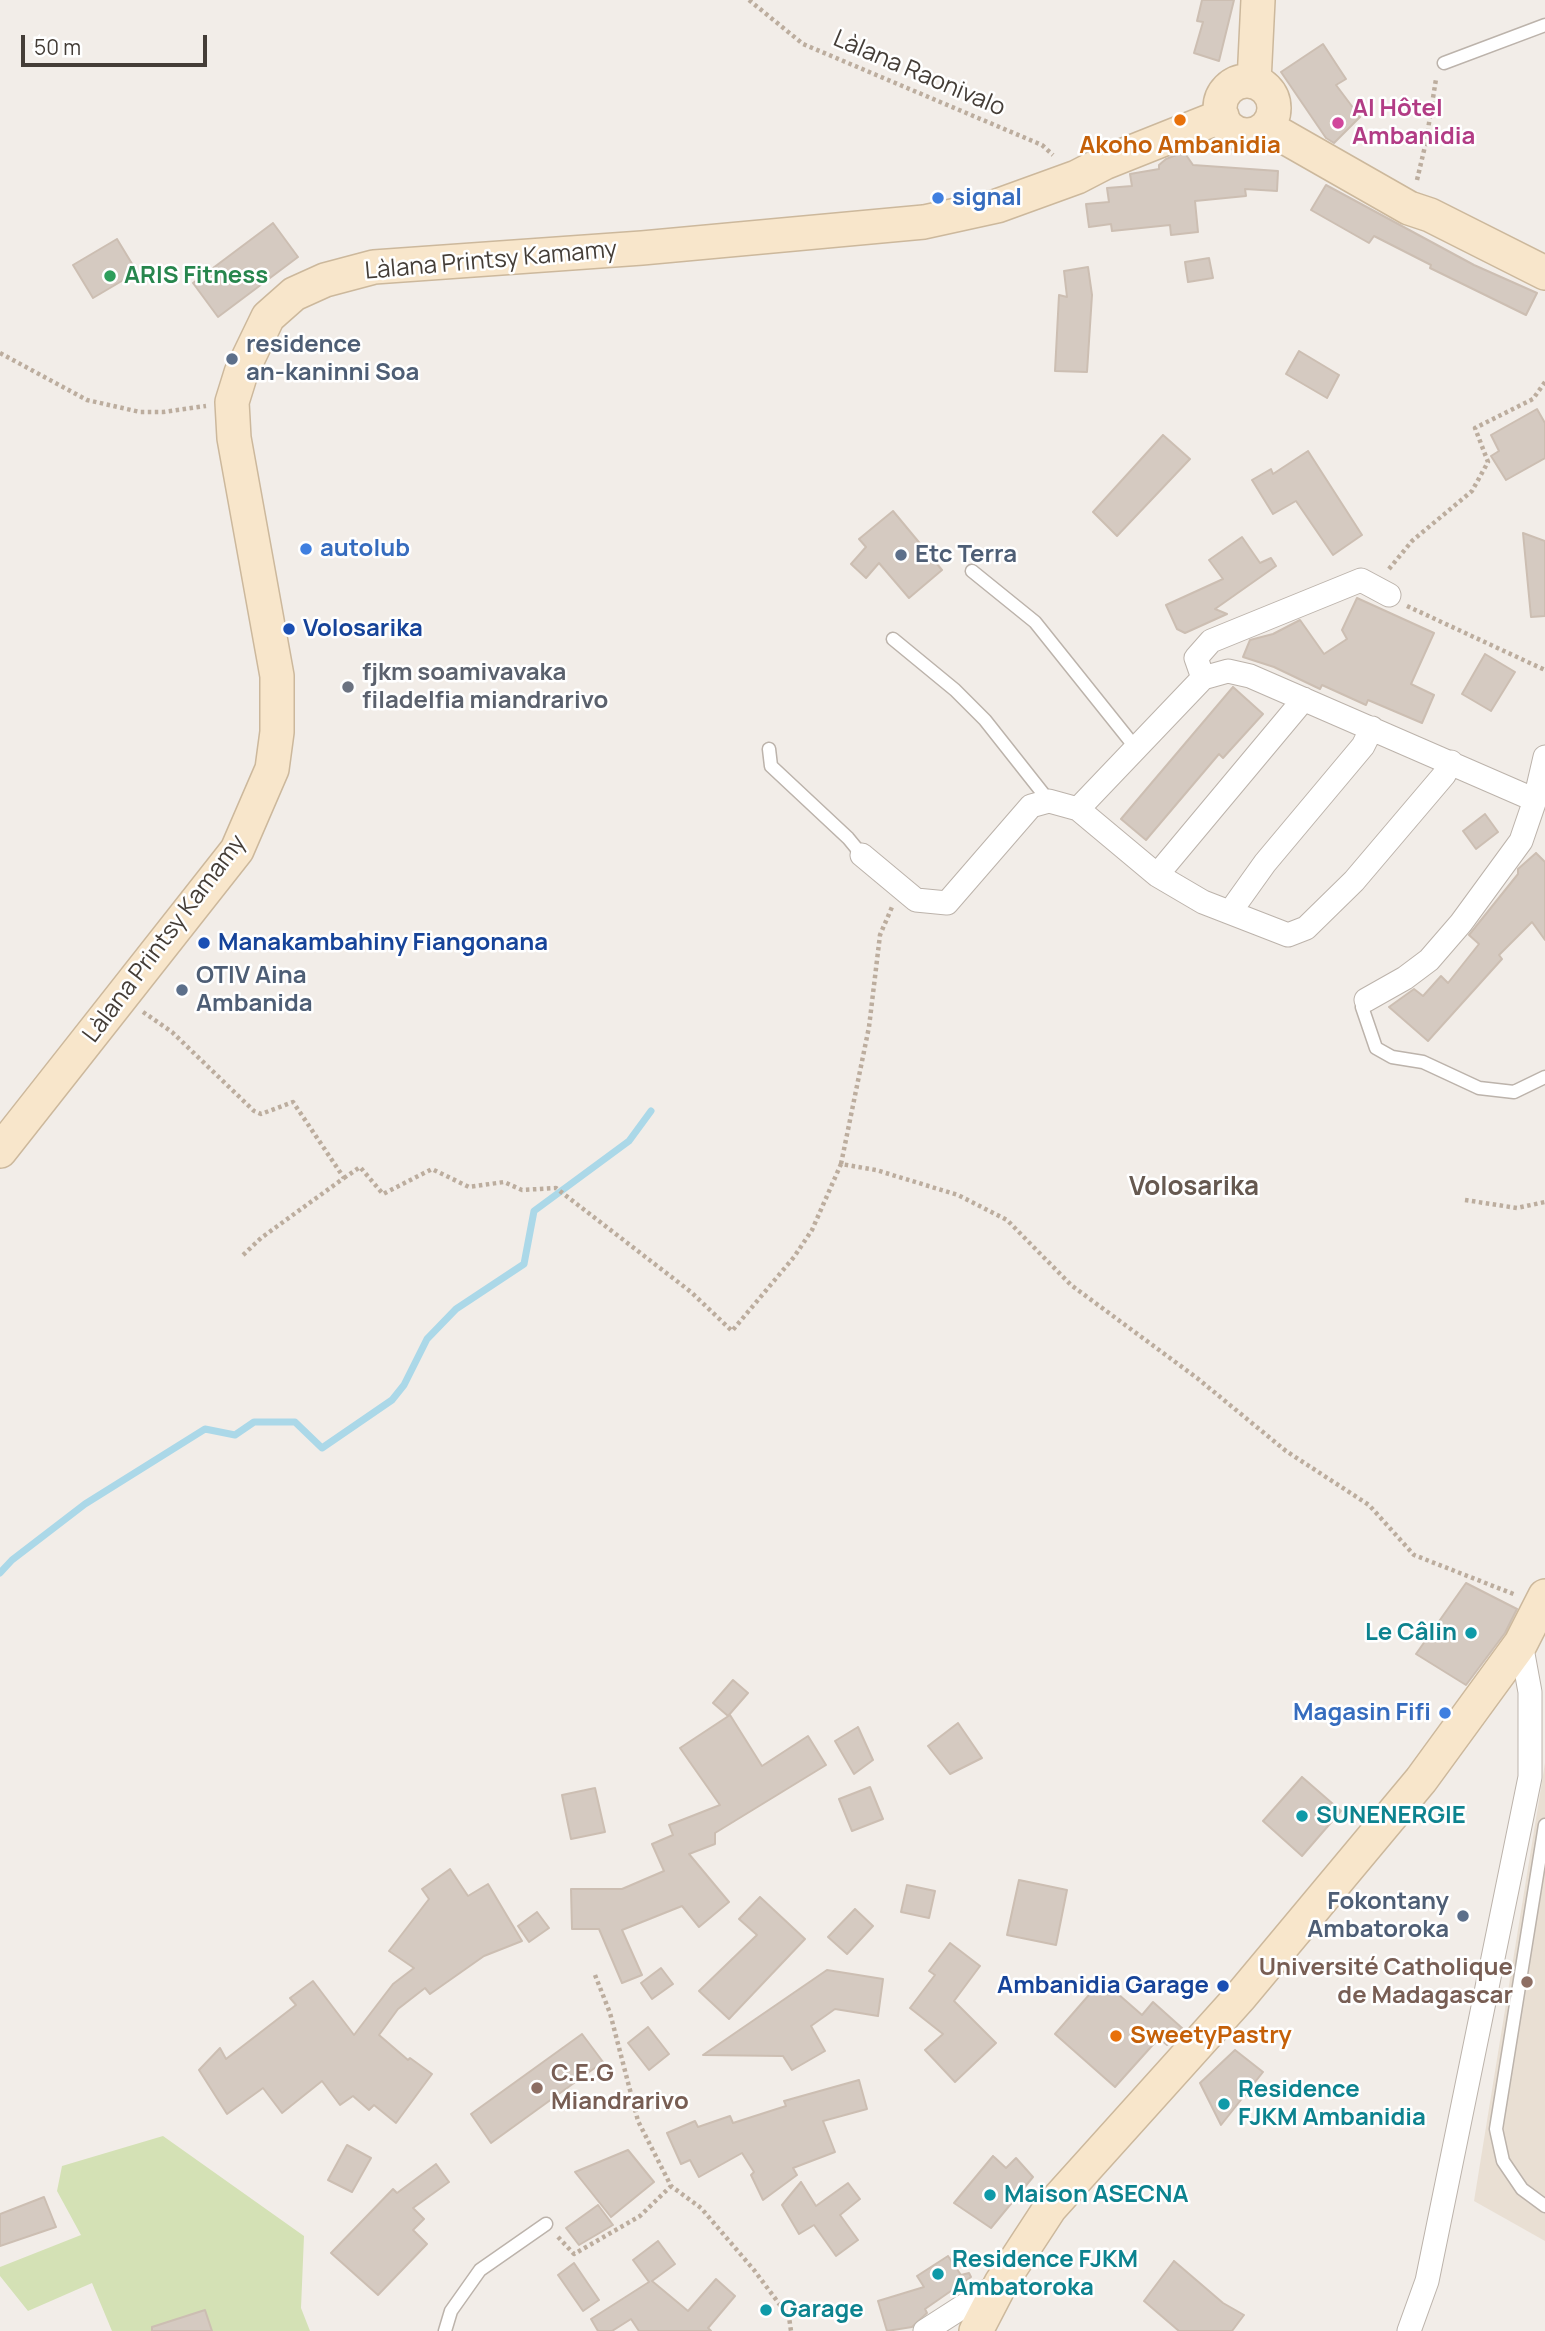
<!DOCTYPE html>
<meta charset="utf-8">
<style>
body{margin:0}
#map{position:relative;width:1545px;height:2331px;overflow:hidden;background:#f2ede8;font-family:Manrope,sans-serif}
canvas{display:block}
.scale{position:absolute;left:21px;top:35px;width:186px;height:32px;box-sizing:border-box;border:4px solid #443d37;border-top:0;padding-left:9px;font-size:21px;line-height:24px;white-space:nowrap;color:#443d37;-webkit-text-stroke:5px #fff;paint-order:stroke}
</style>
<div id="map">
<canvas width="1545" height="2331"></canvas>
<div class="scale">50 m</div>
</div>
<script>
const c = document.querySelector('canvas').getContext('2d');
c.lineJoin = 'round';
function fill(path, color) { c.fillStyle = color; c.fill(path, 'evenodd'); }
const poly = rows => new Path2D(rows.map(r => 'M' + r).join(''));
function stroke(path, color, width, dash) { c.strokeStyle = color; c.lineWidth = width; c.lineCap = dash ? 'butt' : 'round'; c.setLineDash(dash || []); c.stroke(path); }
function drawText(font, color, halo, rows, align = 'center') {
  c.font = font + ' Manrope,sans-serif'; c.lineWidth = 5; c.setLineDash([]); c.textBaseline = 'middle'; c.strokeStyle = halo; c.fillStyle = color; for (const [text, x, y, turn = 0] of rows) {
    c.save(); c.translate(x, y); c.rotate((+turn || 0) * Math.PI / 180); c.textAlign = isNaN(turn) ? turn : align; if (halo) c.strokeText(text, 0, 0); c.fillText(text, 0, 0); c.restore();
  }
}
fill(poly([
 [1545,1763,1545,2241,1474,2201]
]), '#e9dfd3');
fill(poly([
 [163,2136,304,2236,301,2308,310,2331,112,2331,92,2283,28,2311,0,2276,0,2267,81,2235,57,2191,62,2166]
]), '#d4e1b5');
stroke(poly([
 [0,1573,12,1560,85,1504,205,1429,235,1435,254,1422,295,1422,322,1448,392,1400,404,1385,427,1339,456,1309,524,1264,534,1211,629,1141,651,1111]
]), '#abd8e8', 7);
const building = poly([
 [1202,0,1234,0,1219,61,1194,53,1203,22,1197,21,1202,0],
 [1323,44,1346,79,1336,85,1360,117,1334,143,1326,138,1281,72,1323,44],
 [1184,152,1193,165,1278,171,1277,191,1245,189,1246,196,1195,201,1198,232,1171,235,1170,225,1112,231,1111,224,1089,227,1086,204,1109,202,1107,188,1132,186,1130,174,1159,169,1159,165,1166,159,1184,152],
 [1326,185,1474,265,1537,293,1526,315,1430,268,1431,265,1374,236,1369,243,1311,210,1326,185],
 [273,223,298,257,218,317,193,283,273,223],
 [117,239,137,272,93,298,73,265,117,239],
 [1209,258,1213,278,1188,282,1185,262,1209,258],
 [1088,267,1092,295,1087,372,1055,371,1059,295,1067,297,1064,271,1088,267],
 [1299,351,1339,375,1327,398,1286,374,1299,351],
 [1537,409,1545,423,1545,458,1506,480,1491,456,1499,451,1491,435,1537,409],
 [1163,435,1190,459,1117,536,1093,512,1163,435],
 [1308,451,1362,535,1333,555,1296,501,1273,514,1252,480,1271,469,1273,474,1308,451],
 [893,511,942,570,909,598,879,563,866,578,851,564,866,547,859,539,893,511],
 [1523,533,1545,541,1545,616,1531,617,1523,533],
 [1242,537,1260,563,1271,558,1276,566,1215,609,1227,614,1185,633,1177,629,1166,605,1223,579,1209,560,1242,537],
 [1357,598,1434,633,1411,684,1434,695,1422,723,1368,700,1366,705,1322,685,1320,689,1274,667,1243,657,1250,640,1273,634,1300,620,1324,654,1347,639,1342,630,1357,598],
 [1485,654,1515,672,1491,711,1462,694,1485,654],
 [1233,687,1263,714,1223,758,1219,754,1146,840,1121,819,1233,687],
 [1485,814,1498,832,1476,849,1463,831,1485,814],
 [1536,853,1545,862,1545,940,1532,922,1499,955,1502,959,1428,1041,1389,1007,1414,989,1423,996,1441,976,1448,983,1479,944,1469,935,1518,874,1518,869,1536,853],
 [1466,1583,1517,1609,1505,1633,1466,1685,1416,1654,1466,1583],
 [733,1680,748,1693,728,1716,713,1703,733,1680],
 [730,1715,762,1766,808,1736,826,1765,715,1833,715,1844,689,1854,729,1902,699,1927,682,1906,622,1930,642,1975,622,1983,599,1929,572,1929,571,1889,622,1889,664,1871,652,1844,673,1835,669,1825,720,1805,680,1748,730,1715],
 [958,1723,982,1758,950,1774,928,1746,958,1723],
 [858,1727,873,1760,854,1774,835,1741,858,1727],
 [1302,1777,1341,1811,1302,1856,1263,1821,1302,1777],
 [870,1787,883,1819,852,1831,839,1799,870,1787],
 [595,1788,605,1832,571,1839,562,1795,595,1788],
 [450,1869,468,1896,488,1884,522,1941,484,1956,430,1994,425,1988,398,2009,379,2035,408,2060,410,2058,432,2074,396,2123,374,2105,369,2110,353,2096,340,2105,322,2081,282,2113,263,2088,227,2114,199,2070,220,2048,226,2059,296,2005,290,1998,313,1981,354,2035,393,1984,414,1968,389,1951,429,1899,422,1889,450,1869],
 [1019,1880,1067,1890,1056,1945,1007,1935,1019,1880],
 [907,1885,935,1891,929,1918,901,1912,907,1885],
 [760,1897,805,1939,729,2019,699,1991,757,1935,739,1919,760,1897],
 [855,1909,873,1926,847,1954,828,1937,855,1909],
 [537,1912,549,1928,529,1942,518,1926,537,1912],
 [950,1943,980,1966,954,2001,996,2043,955,2082,925,2050,943,2034,910,2008,935,1975,929,1971,950,1943],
 [661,1968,673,1984,652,1999,641,1983,661,1968],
 [827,1970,883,1979,878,2016,835,2009,811,2026,825,2051,792,2070,783,2056,703,2055,827,1970],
 [1102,1980,1142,2015,1153,2002,1182,2028,1167,2045,1159,2038,1115,2087,1055,2034,1102,1980],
 [648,2027,669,2054,649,2070,628,2043,648,2027],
 [582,2034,603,2062,491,2143,471,2114,582,2034],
 [1235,2050,1263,2072,1221,2125,1200,2083,1235,2050],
 [859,2080,867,2109,823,2121,835,2152,793,2168,797,2175,763,2200,751,2175,754,2172,742,2153,699,2177,690,2160,681,2164,667,2133,695,2121,698,2127,730,2116,733,2123,786,2106,784,2101,859,2080],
 [347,2145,371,2158,352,2192,328,2180,347,2145],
 [628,2150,654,2182,611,2217,575,2172,628,2150],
 [993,2156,1006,2168,1016,2158,1033,2177,991,2228,954,2203,993,2156],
 [436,2164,449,2182,413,2208,424,2219,413,2230,427,2244,378,2295,331,2253,393,2189,397,2193,436,2164],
 [801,2182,816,2206,848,2183,860,2199,840,2215,858,2240,836,2256,814,2225,799,2234,782,2205,801,2182],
 [44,2197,56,2227,0,2246,0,2214,44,2197],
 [598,2205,613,2225,579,2245,566,2228,598,2205],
 [658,2241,675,2264,652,2281,688,2311,716,2279,735,2296,708,2328,711,2331,639,2331,631,2319,612,2331,598,2331,591,2319,649,2282,633,2260,658,2241],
 [948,2256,961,2275,969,2273,971,2277,925,2309,927,2313,912,2327,887,2331,878,2301,924,2287,917,2276,948,2256],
 [1174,2261,1223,2303,1244,2315,1232,2331,1179,2331,1144,2301,1174,2261],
 [574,2263,599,2300,583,2311,558,2275,574,2263],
 [205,2310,212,2331,152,2331,152,2327,205,2310]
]);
fill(building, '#d5cac1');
stroke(building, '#ccbeb2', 2);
const lane = poly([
 [1444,63,1545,25],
 [972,571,1035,622,1135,747],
 [893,639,955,690,985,720,1049,801],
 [769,749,771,766,848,838,862,855],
 [1366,1000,1362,1007,1376,1048,1392,1057,1423,1062,1479,1088,1514,1092,1545,1077],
 [1545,1825,1496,2129,1503,2161,1522,2189,1545,2206],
 [445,2331,451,2311,480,2270,546,2224]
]);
const street = poly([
 [1203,678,1196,658,1211,641,1361,580,1389,595],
 [1535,800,1545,757],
 [1078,809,1203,678,1228,671,1250,676,1535,800,1521,841,1461,923,1429,960,1405,978,1366,1000],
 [862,855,916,900,947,903,1031,806,1049,801,1078,809,1157,875,1203,902,1288,935,1306,928,1354,881,1444,775,1451,762],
 [1157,875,1304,699],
 [1230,912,1265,863,1363,746,1372,728],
 [925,2331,998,2284],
 [1409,2331,1427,2281,1530,1777,1530,1692,1521,1643]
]);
const secondary = poly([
 '1220 108a27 27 0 1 1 54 0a27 27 0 1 1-54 0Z',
 [1254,82,1258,0],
 [1267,127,1409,208,1430,215,1545,273],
 [0,1151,237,850,272,769,277,732,277,676,234,438,232,402,241,373,268,317,294,294,325,280,374,267,642,248,924,222,997,206,1077,177,1104,163,1222,116],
 [976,2331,1001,2283,1050,2208,1240,1997,1421,1780,1521,1643,1545,1596]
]);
stroke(lane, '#bcb3ab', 15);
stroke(street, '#bcb3ab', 25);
stroke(secondary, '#ccb89c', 36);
stroke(poly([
 [749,0,803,44,1042,145,1053,155],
 [1417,180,1426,142,1436,79],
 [0,353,87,400,140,412,163,412,206,406],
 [1389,569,1412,541,1472,491,1488,462,1475,428,1533,399,1545,382],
 [1407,606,1545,670],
 [143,1012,172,1032,254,1111,261,1114,293,1102,344,1178,261,1238,241,1257],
 [841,1164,869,1027,880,935,892,907],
 [344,1178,360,1167,383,1194,432,1169,469,1187,504,1182,522,1190,556,1188,691,1292,732,1331,794,1257,812,1230,841,1164,876,1170,958,1195,1007,1220,1071,1285,1197,1378,1286,1451,1369,1505,1414,1555,1516,1595],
 [1465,1200,1517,1208,1545,1202],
 [595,1975,610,2013,638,2121,671,2186,701,2208,754,2270,789,2317,791,2331],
 [558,2237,574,2254,640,2216,671,2186]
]), '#bcad9e', 4.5, [3.5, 3.5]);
stroke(lane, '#fff', 12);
stroke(street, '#fff', 23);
stroke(secondary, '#f8e6cb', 33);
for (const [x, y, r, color] of [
 [1180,120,7,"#e8710a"],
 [1338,123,7,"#d1479c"],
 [938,198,7,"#3f7fe0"],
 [110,276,7,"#2e9e5b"],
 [232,359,7,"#5c6f8a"],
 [306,549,7,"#3f7fe0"],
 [901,555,7,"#5c6f8a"],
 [289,629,7,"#1a4fb4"],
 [348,687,7,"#6b7280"],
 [204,943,7,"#1a4fb4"],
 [182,990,7,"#5c6f8a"],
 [1471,1633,7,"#0f9aa8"],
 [1445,1713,7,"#3f7fe0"],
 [1302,1816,7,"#0f9aa8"],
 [1463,1916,7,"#5c6f8a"],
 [1527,1982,7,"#8d6e63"],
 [1223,1986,7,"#1a4fb4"],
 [1116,2036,7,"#e8710a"],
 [537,2088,7,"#8d6e63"],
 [1224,2104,7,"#0f9aa8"],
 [990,2195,7,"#0f9aa8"],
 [938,2274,7,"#0f9aa8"],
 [766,2310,7,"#0f9aa8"]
]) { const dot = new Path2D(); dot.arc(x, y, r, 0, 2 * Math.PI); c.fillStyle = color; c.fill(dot); stroke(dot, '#fff', 2.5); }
drawText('24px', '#443d37', '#fff', [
 ["Làlana Raonivalo",919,74,23],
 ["Làlana Printsy Kamamy",491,261,-5],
 ["Làlana Printsy Kamamy",165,939,-53]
]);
drawText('bold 24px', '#b23c85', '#fff', [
 ["Al Hôtel",1352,109],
 ["Ambanidia",1352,137]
], 'left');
drawText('bold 24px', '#c56008', '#fff', [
 ["Akoho Ambanidia",1180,146],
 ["SweetyPastry",1130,2036,"left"]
]);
drawText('bold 24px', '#366cbe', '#fff', [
 ["signal",952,198],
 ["autolub",320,549],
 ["Magasin Fifi",1431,1713,"right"]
], 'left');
drawText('bold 24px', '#27864d', '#fff', [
 ["ARIS Fitness",124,276]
], 'left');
drawText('bold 24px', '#4e5e75', '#fff', [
 ["residence",246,345],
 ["an-kaninni Soa",246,373],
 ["Etc Terra",915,555],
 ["OTIV Aina",196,976],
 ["Ambanida",196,1004],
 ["Fokontany",1449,1902,"right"],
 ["Ambatoroka",1449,1930,"right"]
], 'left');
drawText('bold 24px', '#164399', '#fff', [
 ["Volosarika",303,629],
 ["Manakambahiny Fiangonana",218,943],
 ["Ambanidia Garage",1209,1986,"right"]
], 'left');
drawText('bold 24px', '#5b616d', '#fff', [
 ["fjkm soamivavaka",362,673],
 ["filadelfia miandrarivo",362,701]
], 'left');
drawText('bold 24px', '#0d838f', '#fff', [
 ["Le Câlin",1457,1633,"right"],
 ["SUNENERGIE",1316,1816],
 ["Residence",1238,2090],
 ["FJKM Ambanidia",1238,2118],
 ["Maison ASECNA",1004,2195],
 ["Residence FJKM",952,2260],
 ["Ambatoroka",952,2288],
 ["Garage",780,2310]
], 'left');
drawText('bold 24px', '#785e54', '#fff', [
 ["Université Catholique",1513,1968],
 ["de Madagascar",1513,1996],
 ["C.E.G",551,2074,"left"],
 ["Miandrarivo",551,2102,"left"]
], 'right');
drawText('bold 26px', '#665950', '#fff', [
 ["Volosarika",1194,1188]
]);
</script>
